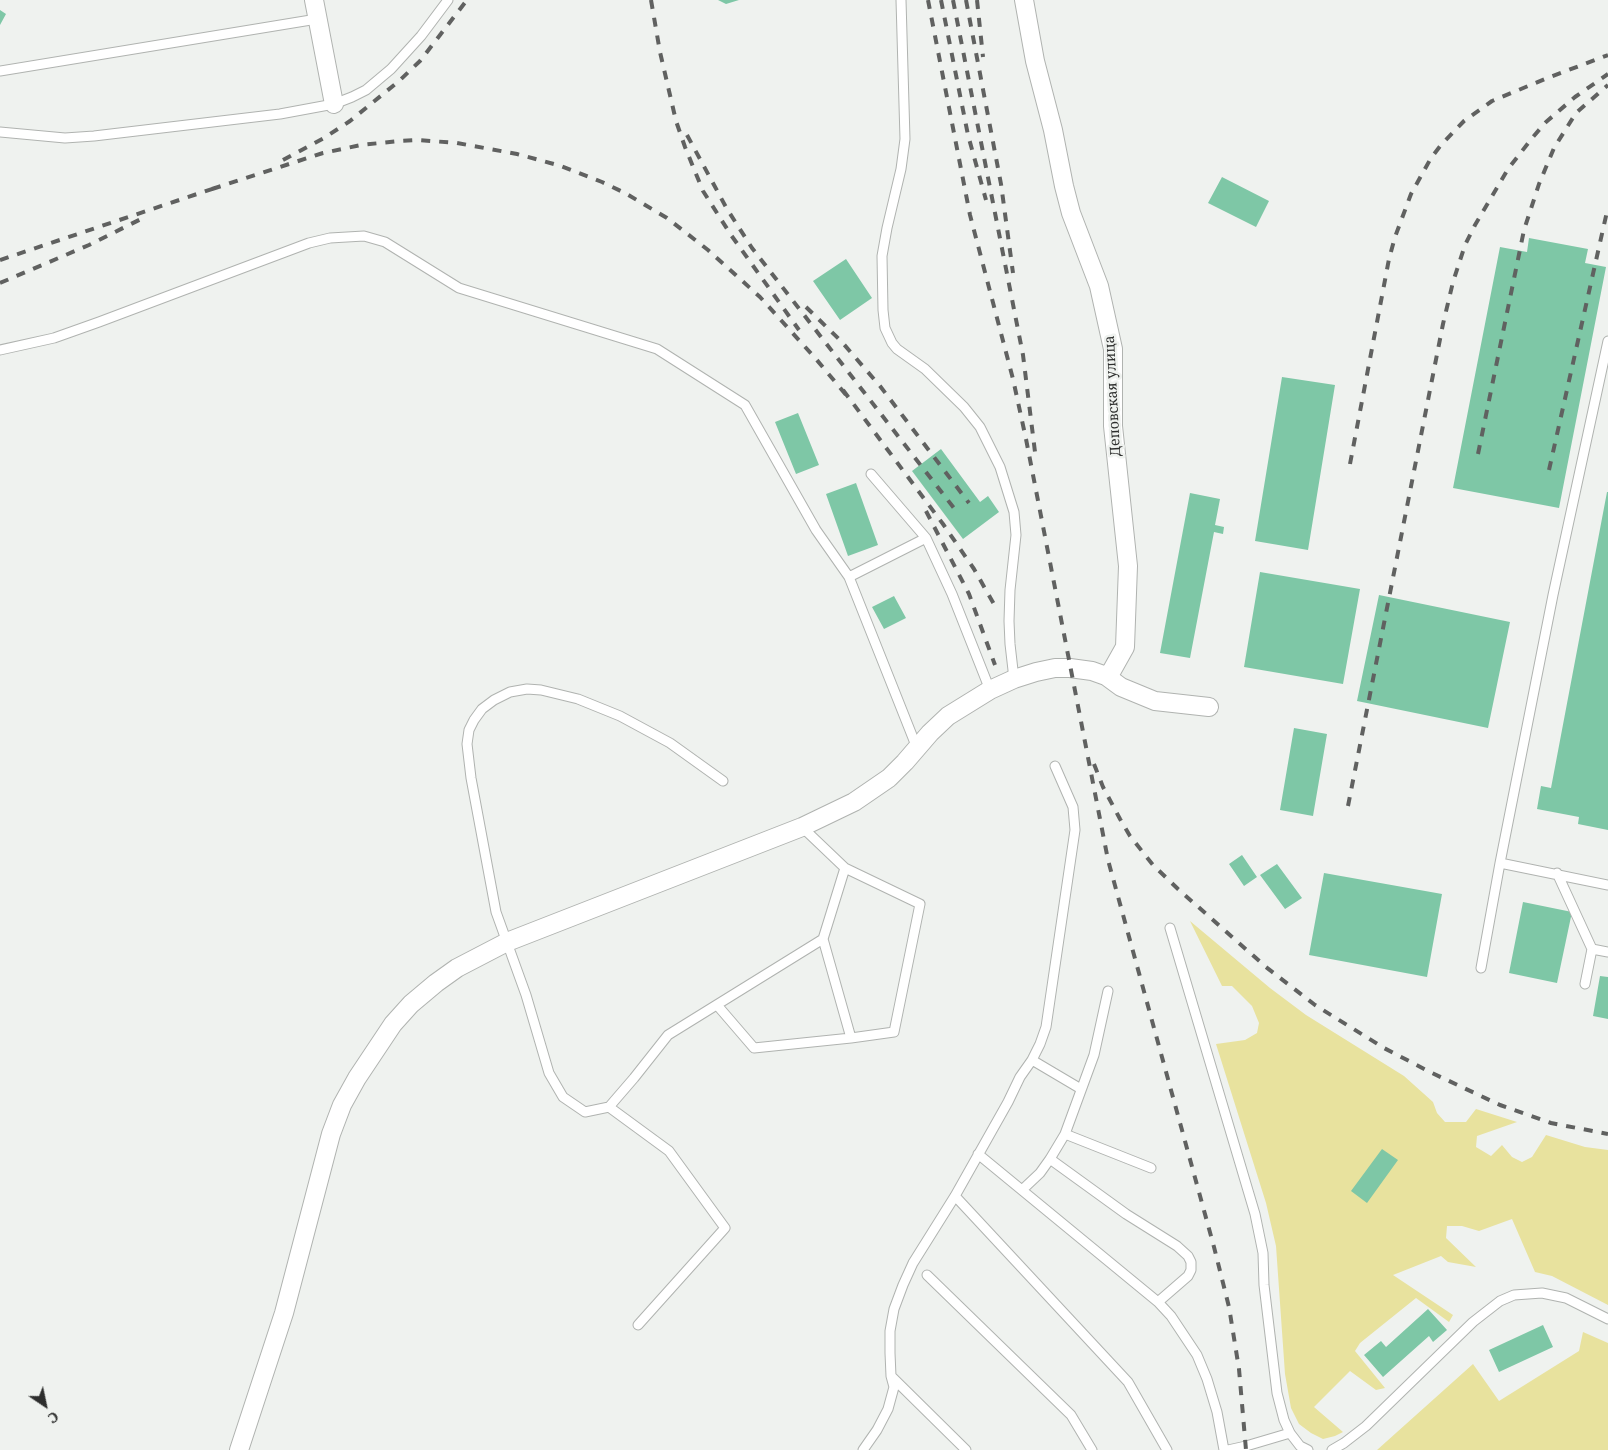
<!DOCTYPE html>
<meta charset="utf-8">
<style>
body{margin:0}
#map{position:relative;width:1608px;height:1450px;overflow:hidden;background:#eff2ef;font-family:"Noto Serif",serif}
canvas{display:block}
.north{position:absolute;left:20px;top:1380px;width:50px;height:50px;-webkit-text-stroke:4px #eff2ef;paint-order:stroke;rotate:146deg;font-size:14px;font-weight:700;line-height:20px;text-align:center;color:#2d2e2d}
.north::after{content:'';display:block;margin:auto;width:18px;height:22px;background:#2d2e2d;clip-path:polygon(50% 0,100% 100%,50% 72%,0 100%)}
</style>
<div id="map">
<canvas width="1608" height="1450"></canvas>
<div class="north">С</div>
</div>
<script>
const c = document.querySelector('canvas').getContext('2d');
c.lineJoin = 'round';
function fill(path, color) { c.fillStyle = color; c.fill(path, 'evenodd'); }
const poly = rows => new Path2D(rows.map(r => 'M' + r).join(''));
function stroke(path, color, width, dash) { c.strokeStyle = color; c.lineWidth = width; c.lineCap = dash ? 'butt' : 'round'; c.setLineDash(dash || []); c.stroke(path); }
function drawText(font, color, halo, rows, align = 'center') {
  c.font = font + ' "Noto Serif",serif'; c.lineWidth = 5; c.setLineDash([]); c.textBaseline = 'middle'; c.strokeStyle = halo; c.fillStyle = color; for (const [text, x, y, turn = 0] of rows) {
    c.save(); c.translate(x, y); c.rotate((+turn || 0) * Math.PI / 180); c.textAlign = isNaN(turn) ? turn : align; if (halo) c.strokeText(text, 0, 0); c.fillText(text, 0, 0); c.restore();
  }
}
fill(poly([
 [1190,921,1270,988,1306,1015,1404,1076,1433,1102,1437,1113,1445,1122,1466,1122,1476,1109,1517,1122,1477,1136,1476,1147,1491,1156,1502,1145,1512,1157,1522,1162,1532,1157,1546,1135,1585,1147,1608,1150,1608,1305,1552,1276,1535,1272,1512,1219,1479,1231,1462,1226,1447,1226,1446,1238,1476,1267,1448,1262,1441,1256,1393,1275,1453,1315,1449,1322,1416,1298,1360,1343,1355,1351,1385,1388,1376,1390,1350,1371,1314,1407,1343,1432,1335,1436,1323,1439,1311,1433,1299,1424,1291,1408,1285,1374,1276,1246,1266,1203,1216,1044,1245,1040,1257,1033,1259,1023,1252,1006,1232,986,1222,986],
 [1583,1332,1608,1343,1608,1450,1377,1450,1473,1364,1499,1401,1579,1351]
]), '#e8e29e');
fill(poly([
 [718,0,739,0,726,4],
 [0,10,6,14,0,25],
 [1222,177,1269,201,1256,227,1208,203],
 [1529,238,1588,249,1585,263,1606,267,1559,508,1453,488,1500,247,1527,252],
 [846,259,872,298,840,320,813,281],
 [1282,377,1335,385,1308,550,1255,541],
 [798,413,819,465,796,474,775,422],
 [941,449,980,502,988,496,999,512,963,539,912,471],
 [856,483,878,545,848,556,826,494],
 [1607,492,1608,492,1608,830,1578,824,1579,817,1537,809,1541,786,1551,788],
 [1190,493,1220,499,1215,525,1224,527,1223,534,1214,532,1190,658,1160,653],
 [1260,572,1360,589,1343,684,1244,667],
 [1379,595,1510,622,1488,728,1357,701],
 [894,596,906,618,884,629,872,607],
 [1294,728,1327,734,1313,816,1280,810],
 [1242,855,1257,877,1244,886,1229,864],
 [1277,864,1302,898,1285,909,1260,875],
 [1324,873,1442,894,1427,977,1309,955],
 [1523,902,1572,912,1557,983,1509,973],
 [1600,976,1608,977,1608,1019,1593,1016],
 [1382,1149,1398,1160,1367,1203,1351,1191],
 [1428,1309,1447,1330,1433,1342,1429,1336,1383,1377,1364,1355,1381,1341,1386,1347],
 [1543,1325,1553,1347,1499,1372,1489,1350]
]), '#7ec7a6');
const service = poly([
 [901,0,905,139,901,169,887,228,882,256,883,310,885,328,892,343,897,349,925,369,964,407,980,427,1000,467,1014,512,1016,535,1010,590,1009,621,1010,644,1014,679],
 [0,71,317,19],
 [0,132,65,138,94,136,280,114,334,104,352,97,366,90,391,69,421,36,448,0],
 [0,350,54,338,99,322,309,243,330,238,364,236,385,242,459,288,657,349,745,405,816,530,849,577,917,748],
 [871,474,926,538,952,594,990,690],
 [849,577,926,538],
 [723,781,670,743,620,716,578,699,541,690,527,689,510,692,494,700,482,709,474,720,469,730,467,744,471,778,496,912,526,995,549,1073,563,1097,585,1112,609,1107,634,1078,668,1035,823,939,845,868,802,827],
 [1500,863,1608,885],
 [1557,873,1592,949,1608,952],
 [1170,928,1255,1214,1263,1253,1264,1285,1277,1393,1284,1420,1290,1433,1300,1446,1308,1450],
 [823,939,851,1038,894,1032,920,904,845,868],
 [1481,968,1500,863,1553,595,1608,341],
 [1585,984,1592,949],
 [717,1005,754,1048,851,1038],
 [1032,1060,1081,1089],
 [609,1107,669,1151,725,1228,638,1325],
 [1065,1134,1151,1168],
 [978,1154,1158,1302,1171,1316,1197,1355,1207,1379,1217,1412,1224,1450],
 [1050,1159,1126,1214,1177,1246,1188,1256,1191,1262,1191,1270,1188,1276,1158,1302],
 [1022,1190,1040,1173,1050,1159,1065,1134,1094,1055,1108,991],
 [955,1196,1128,1382,1167,1450],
 [927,1275,1071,1415,1092,1450],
 [891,1376,966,1450],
 [863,1450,877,1430,888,1409,894,1387,891,1376,890,1353,890,1331,894,1309,903,1285,913,1263,955,1196,1008,1102,1020,1077,1032,1060,1040,1044,1046,1027,1075,830,1073,807,1055,766],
 [1228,1450,1246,1446,1290,1433],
 [1332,1450,1344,1443,1366,1426,1473,1322,1500,1301,1514,1295,1542,1293,1566,1298,1608,1319]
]);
const minor = poly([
 [314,0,334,104],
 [1024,0,1035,61,1053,130,1064,186,1071,213,1099,286,1113,349,1113,426,1128,566,1125,647,1111,672,1106,676],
 [239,1450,284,1313,331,1134,342,1105,357,1078,393,1024,411,1004,436,983,457,968,507,942,802,827,854,802,889,778,905,762,930,733,948,716,990,690,1014,679,1036,672,1055,668,1070,668,1092,671,1106,676,1121,687,1155,701,1209,707]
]);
stroke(service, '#b0b3b0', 11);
stroke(minor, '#b0b3b0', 20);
stroke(service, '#fff', 9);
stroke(minor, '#fff', 18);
stroke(poly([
 [651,0,660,52,676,121,685,147,703,191,731,235,799,330],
 [928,0,970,215,1013,379,1026,439,1108,860,1214,1247,1229,1307,1239,1369,1246,1450],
 [941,0,968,135,986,200],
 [953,0,1023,355,1036,460],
 [966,0,1001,184,1013,273],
 [977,0,983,57],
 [687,135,727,209,752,248,957,512],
 [283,160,324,138,350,121,399,81,420,61,467,0],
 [212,189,323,153,361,145,399,141,418,140,457,143,517,154,561,166,602,182,625,193,667,218,708,250,760,297,816,359,847,396],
 [0,260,218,187],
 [0,283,89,245,141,219],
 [806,307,841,341,880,386,969,503],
 [843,390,943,524,974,569,995,606],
 [1478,454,1524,230,1539,184,1554,148,1576,113,1608,85],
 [1350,464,1389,259,1395,237,1411,194,1431,158,1441,145,1464,121,1492,101,1545,79,1608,55],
 [1549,470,1608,207],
 [926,511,969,594,995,665],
 [1094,764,1103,787,1120,819,1130,836,1153,865,1178,889,1266,967,1315,1005,1384,1048,1430,1072,1500,1105,1551,1123,1608,1134],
 [1348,806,1443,324,1453,282,1465,245,1475,225,1508,169,1533,137,1546,122,1575,97,1608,74]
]), '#606160', 4, [9, 9]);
drawText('14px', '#2d2e2d', '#eff2ef', [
 ["Деповская улица",1113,396,-93]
]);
</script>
